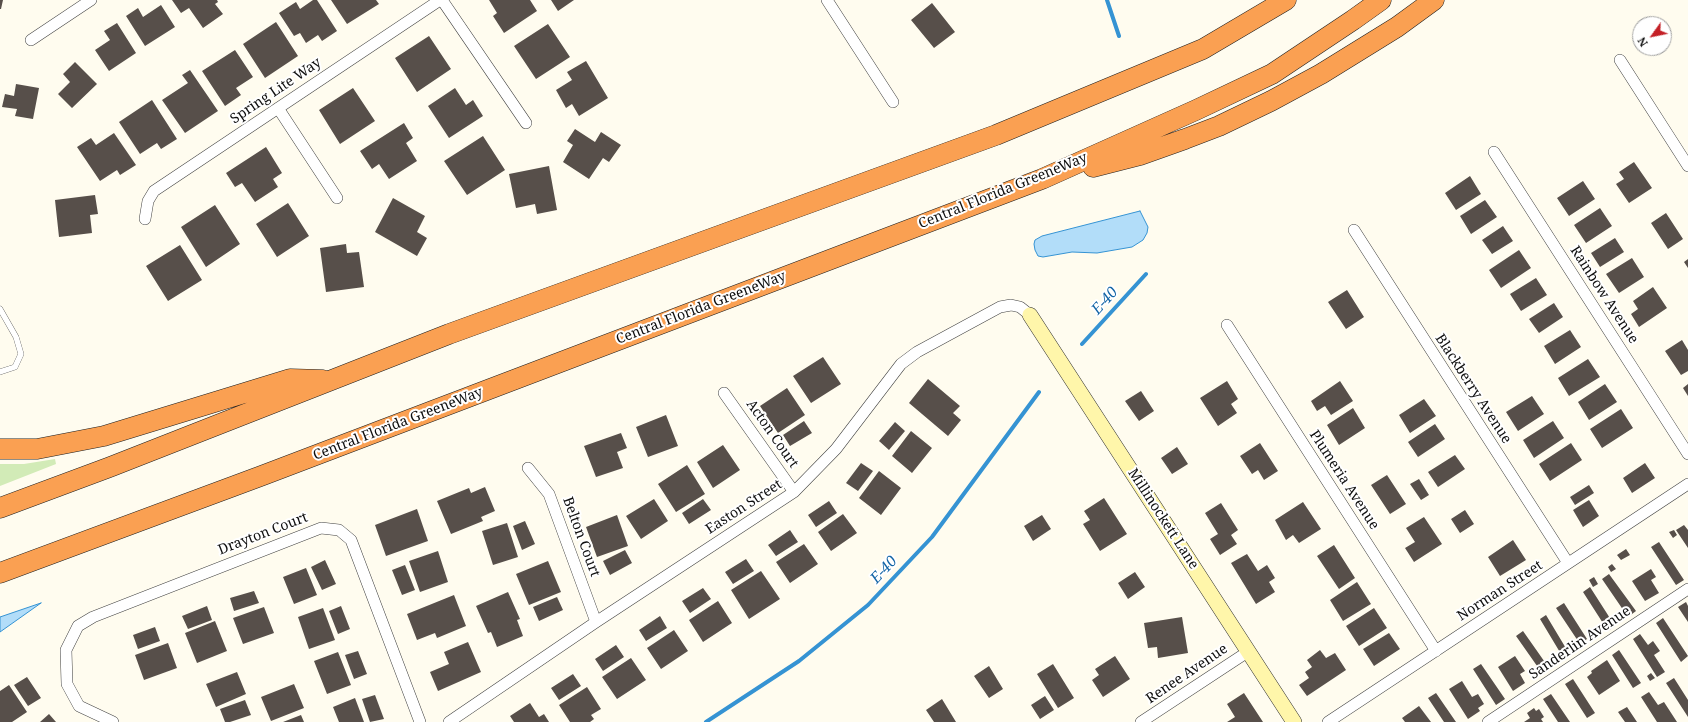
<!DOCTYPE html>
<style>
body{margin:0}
#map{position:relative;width:1688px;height:722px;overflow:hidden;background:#fffcef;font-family:"Noto Serif",serif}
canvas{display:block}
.north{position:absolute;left:1632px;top:16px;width:40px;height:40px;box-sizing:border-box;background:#fff;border:1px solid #9f9f9f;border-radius:50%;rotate:237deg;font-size:11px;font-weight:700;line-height:16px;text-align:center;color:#0e0e0e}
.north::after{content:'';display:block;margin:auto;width:14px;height:18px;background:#c42026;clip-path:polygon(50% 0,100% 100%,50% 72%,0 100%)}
</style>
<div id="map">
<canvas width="1688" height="722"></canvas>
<div class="north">N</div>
</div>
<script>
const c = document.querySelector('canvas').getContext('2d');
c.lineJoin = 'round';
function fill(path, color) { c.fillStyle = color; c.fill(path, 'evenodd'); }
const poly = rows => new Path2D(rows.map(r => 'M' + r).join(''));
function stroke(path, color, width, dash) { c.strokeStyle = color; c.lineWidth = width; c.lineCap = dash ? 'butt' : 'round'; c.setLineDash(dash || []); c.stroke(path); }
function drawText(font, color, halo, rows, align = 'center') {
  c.font = font + ' "Noto Serif",serif'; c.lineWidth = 4; c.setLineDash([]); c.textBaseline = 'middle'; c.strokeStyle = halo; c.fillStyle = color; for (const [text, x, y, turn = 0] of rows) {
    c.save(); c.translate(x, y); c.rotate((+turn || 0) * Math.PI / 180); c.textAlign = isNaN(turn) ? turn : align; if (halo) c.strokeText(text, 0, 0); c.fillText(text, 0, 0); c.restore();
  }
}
fill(poly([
 [55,459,56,464,0,486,0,464,24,464]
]), '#d2ebb7');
const water = poly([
 [1140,211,1148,227,1147,233,1143,240,1132,247,1097,253,1072,252,1043,257,1038,256,1035,250,1034,244,1035,240,1042,236,1140,211],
 [41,603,0,632,0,617,41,603]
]);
fill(water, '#b2ddf9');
stroke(water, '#3593d3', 1);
stroke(poly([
 [1107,0,1119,36],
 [1082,344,1146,274],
 [706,722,799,661,868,605,932,537,1039,392]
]), '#3593d3', 4);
fill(poly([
 [0,0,3,0,1,9,0,9],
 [172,0,217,0,218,2,215,4,223,14,203,28,189,8,181,13],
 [313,0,317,0,337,31,322,41,318,35,306,43,300,33,294,36,279,13,296,2,300,9],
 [331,0,376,0,379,4,347,24],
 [489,0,530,0,537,11,504,33,493,16,497,13],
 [551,0,574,0,558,11],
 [932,3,955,32,934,48,911,20],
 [161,5,175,27,145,46,126,16,138,8,143,17],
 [276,22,298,56,265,78,243,44],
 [117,23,136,53,109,71,95,50,110,40,104,31],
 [548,24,570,57,536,79,514,46],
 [429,36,451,69,417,92,395,58],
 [235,50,253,77,236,88,241,95,225,106,202,71],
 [586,61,608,98,579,116,572,104,566,108,556,90,572,80,567,72],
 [75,62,97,84,72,108,58,94,70,82,63,74],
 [190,70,218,111,185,133,162,100,188,83,182,75],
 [16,84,39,88,33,119,15,116,17,109,2,107,5,94,14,96],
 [353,88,375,121,340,144,319,110],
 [455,88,466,105,473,100,483,116,449,138,428,106],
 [152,100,177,139,161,149,157,143,140,154,119,122],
 [404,123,413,138,406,143,417,161,389,179,379,164,372,169,360,151],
 [575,129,595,142,601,132,621,145,609,162,603,158,589,179,563,162,573,145,567,141],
 [114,133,136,165,120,175,117,170,100,181,77,147,91,138,96,145],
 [483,136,505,170,467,195,444,161],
 [266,147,282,173,273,179,278,187,255,202,242,183,235,187,226,173],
 [1634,162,1652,188,1629,203,1616,184,1624,179,1619,172],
 [549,166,557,210,537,214,535,204,516,208,509,174],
 [1470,176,1481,194,1456,210,1445,193],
 [1583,181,1595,199,1569,216,1557,198],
 [95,195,98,214,90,215,92,233,59,237,55,200],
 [393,198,425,216,417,232,427,238,417,256,375,232],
 [1485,200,1497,217,1471,234,1460,216],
 [288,203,309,236,277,257,256,224],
 [215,205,240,244,206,267,181,227],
 [1600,208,1612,226,1586,243,1574,225],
 [1666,213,1683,239,1668,249,1651,223],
 [1503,226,1513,241,1492,254,1482,240],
 [1615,238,1624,252,1600,267,1591,253],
 [346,244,347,253,359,252,364,287,326,292,320,248],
 [180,245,202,280,168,301,146,266],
 [1519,250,1531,268,1501,288,1489,270],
 [1632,258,1644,277,1619,293,1606,274],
 [1688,259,1688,268,1684,262],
 [1536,278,1547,295,1521,311,1510,294],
 [1653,287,1667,308,1639,327,1631,314,1638,309,1633,301],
 [1347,290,1364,317,1346,329,1328,302],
 [1554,303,1563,317,1539,333,1529,319],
 [1570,330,1581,347,1555,364,1544,346],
 [1682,340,1688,350,1688,371,1681,375,1665,351],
 [823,357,841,384,811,403,793,376],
 [1588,359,1600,377,1569,396,1558,378],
 [928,379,960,406,953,413,961,420,948,436,909,403],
 [1227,381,1238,399,1231,404,1237,413,1218,426,1200,398],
 [1340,381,1353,401,1331,415,1325,406,1317,411,1311,401],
 [1605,384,1617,402,1589,420,1578,402],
 [1688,384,1688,396,1683,388],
 [787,388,805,415,778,433,760,406],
 [1141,391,1154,411,1139,421,1125,401],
 [1532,396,1544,414,1518,431,1506,412],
 [1424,399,1436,416,1410,433,1399,415],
 [1353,408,1365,428,1339,445,1327,425],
 [1621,409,1633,428,1602,448,1590,429],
 [666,415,678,446,648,457,636,427],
 [804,421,812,433,790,446,783,435],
 [1553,421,1564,438,1534,458,1523,440],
 [895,422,905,431,889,450,879,441],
 [1435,424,1445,439,1418,457,1408,442],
 [911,431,932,448,912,473,892,456],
 [621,433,627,448,617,452,623,468,596,477,584,446],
 [1260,443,1278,471,1264,480,1258,470,1252,474,1240,456],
 [1571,443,1582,460,1550,481,1539,464],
 [723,445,740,470,713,488,697,462],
 [1177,447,1188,464,1172,474,1161,458],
 [1455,455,1465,469,1438,487,1428,472],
 [861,463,873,471,858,491,846,483],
 [1645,463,1655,478,1632,493,1623,478],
 [687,465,705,494,676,512,658,484],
 [879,471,901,488,881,515,859,498],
 [1387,475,1406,504,1390,514,1371,485],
 [1419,479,1429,495,1421,500,1410,484],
 [1589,485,1594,493,1575,505,1570,497],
 [485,487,495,511,481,517,483,521,451,534,437,501,469,488,471,493],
 [1104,498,1127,534,1100,551,1083,524,1090,520,1084,511],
 [654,499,668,521,641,539,626,516],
 [703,499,711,510,689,524,682,513],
 [1589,500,1599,516,1583,527,1573,510],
 [829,501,837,513,816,527,808,515],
 [1303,502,1321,529,1299,543,1293,535,1286,540,1275,520],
 [1221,503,1238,530,1231,535,1237,544,1220,555,1210,539,1218,534,1205,513],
 [417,509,428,541,386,556,375,525],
 [1465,510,1474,524,1460,533,1451,519],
 [843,514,857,533,831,551,818,532],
 [617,515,628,546,597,557,586,527],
 [1042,515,1051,529,1033,541,1024,526],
 [1424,517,1442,544,1414,562,1405,548,1415,542,1406,528],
 [525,521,535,544,522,550,513,526],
 [507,523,518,557,493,565,482,531],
 [1684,525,1688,530,1688,548,1676,530],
 [790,530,798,542,776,556,768,545],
 [1674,530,1677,535,1673,538,1669,532],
 [1513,540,1526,560,1500,576,1488,557],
 [1659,542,1684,580,1676,585,1651,547],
 [804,544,818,564,790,583,776,562],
 [1334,545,1355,578,1339,589,1317,556],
 [1626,549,1630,555,1621,560,1617,555],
 [625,550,632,563,610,575,603,561],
 [438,551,448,582,420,592,409,561],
 [1247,554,1258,571,1267,565,1275,578,1269,582,1275,592,1256,604,1231,563],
 [746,559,754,571,733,584,725,572],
 [325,560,336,584,322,590,311,567],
 [548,561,561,592,529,605,516,574],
 [1612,564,1616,569,1611,572,1608,567],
 [405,565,415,590,402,595,392,570],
 [306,568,317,595,294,604,283,577],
 [1651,569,1656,577,1651,580,1659,593,1645,601,1632,581],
 [761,571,780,599,749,619,731,590],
 [1135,572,1145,587,1128,599,1118,583],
 [1609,574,1636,611,1628,617,1602,579],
 [1594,577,1598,584,1593,587,1589,580],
 [1357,582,1371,604,1343,621,1330,600],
 [1590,587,1615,626,1608,631,1583,592],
 [703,588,711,599,690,613,682,601],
 [254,591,259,603,234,611,230,598],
 [508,592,520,619,517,620,523,636,497,647,491,632,488,633,476,606],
 [454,595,466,626,437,638,435,633,417,640,407,614],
 [557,597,563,610,539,621,533,607],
 [718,601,732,623,703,642,689,620],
 [1686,602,1688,606,1688,622,1678,607],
 [1564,603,1587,639,1580,644,1556,608],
 [207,606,212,620,188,629,182,616],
 [341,606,350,629,338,634,329,611],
 [264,607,274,633,243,644,233,618],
 [323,608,335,640,309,649,298,617],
 [1374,608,1387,628,1359,646,1346,626],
 [1546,615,1570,655,1564,659,1540,619],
 [660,616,667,628,646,641,639,630],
 [1182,617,1188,653,1158,658,1157,647,1148,648,1144,623],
 [1663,618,1688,656,1681,662,1656,623],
 [215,621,227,651,197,663,185,633],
 [155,627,160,641,138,649,133,635],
 [674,630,688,651,661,669,647,648],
 [1523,631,1549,668,1542,673,1516,636],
 [1389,633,1400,649,1374,666,1363,649],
 [1640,634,1648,645,1653,641,1660,651,1654,655,1665,672,1657,677,1633,639],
 [468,642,481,672,438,691,430,672,449,664,444,652],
 [168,643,177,668,144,680,135,655],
 [616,645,624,657,603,671,595,659],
 [1320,650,1326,658,1335,653,1346,670,1307,696,1299,685,1309,678,1305,672,1312,667,1307,660],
 [1619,650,1641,683,1633,688,1612,655],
 [358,651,367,674,354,679,345,655],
 [338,652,351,685,327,694,314,661],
 [1115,656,1130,679,1103,697,1092,680,1099,675,1095,669],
 [1515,656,1525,671,1520,674,1525,683,1513,691,1498,667],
 [631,658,646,680,617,699,602,677],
 [1607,660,1620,681,1599,695,1587,677,1592,673,1591,671],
 [1053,664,1074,698,1058,708,1037,674],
 [1481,664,1505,699,1496,705,1473,669],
 [989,666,1003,689,989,698,974,676],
 [237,672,246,694,216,707,206,684],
 [1651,673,1655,678,1650,681,1647,676],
 [573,674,581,686,559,700,551,688],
 [27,677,41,698,28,706,14,685],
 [1674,678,1688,700,1688,717,1666,683],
 [1573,679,1595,713,1587,718,1565,684],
 [1462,681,1472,697,1478,694,1484,704,1478,708,1480,711,1468,719,1449,689],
 [294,684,304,708,271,721,261,697],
 [9,685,27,712,12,722,0,722,0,691],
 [587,687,601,709,591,715,594,719,590,722,570,722,559,705],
 [1649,692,1658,705,1664,702,1677,722,1657,722,1641,697],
 [1244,693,1263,722,1227,722,1235,717,1227,704],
 [1436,693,1456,722,1444,722,1428,698],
 [1551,694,1570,722,1558,722,1543,699],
 [375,695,384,719,370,722,362,699],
 [1045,696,1054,710,1040,719,1031,705],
 [355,698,364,722,339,722,333,707],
 [942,699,956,722,934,722,926,710],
 [245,700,251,715,230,722,225,722,220,709],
 [530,703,539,717,544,714,549,722,514,722,510,716],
 [1419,706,1431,722,1405,722,1402,718],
 [1627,707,1637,722,1625,722,1618,712],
 [1534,708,1536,711,1539,709,1544,717,1541,719,1543,722,1524,722,1530,718,1527,713],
 [49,714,56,722,40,722],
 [301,715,304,722,283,722]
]), '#574f4a');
const lane = poly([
 [0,309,16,337,21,354,15,367,0,372]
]);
const street = poly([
 [442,0,526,123],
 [827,0,893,102],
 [31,40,91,0],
 [1620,60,1688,166],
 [278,108,337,198],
 [1494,152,1688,454],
 [145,219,148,201,154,191,440,0],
 [1354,230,1568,563],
 [1227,325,1436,651],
 [724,393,794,492],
 [528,468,549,494,596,622],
 [113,722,79,706,67,684,66,650,78,626,93,617,321,528,339,530,351,540,420,722],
 [449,722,596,622,794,492,836,449,901,364,917,352,1000,307,1011,305,1020,307,1030,315],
 [1141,722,1249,651],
 [1328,722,1688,484],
 [1488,722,1688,589]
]);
const secondary = poly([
 [1030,315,1294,722]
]);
const highway = poly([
 [1093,167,1140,155,1185,139,1219,126,1271,101,1321,74,1397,27,1434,0],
 [0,449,37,449,104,436,290,379,323,380],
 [0,508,110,467,449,334,996,135,1203,49,1286,0],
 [0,573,261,476,1042,179,1196,110,1272,74,1353,20,1381,0]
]);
stroke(lane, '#414141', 6);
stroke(street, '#414141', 12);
stroke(secondary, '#303030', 16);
stroke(highway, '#1f1f1f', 21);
stroke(lane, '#fff', 5.5);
stroke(street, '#fff', 11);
stroke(secondary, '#fff6aa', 15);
stroke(highway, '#faa052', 20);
drawText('14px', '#0e0e0e', '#fff', [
 ["Spring Lite Way",276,91,-34],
 ["Central Florida GreeneWay",1003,191,-22],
 ["Rainbow Avenue",1604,295,57],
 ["Central Florida GreeneWay",701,308,-21],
 ["Blackberry Avenue",1473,389,57],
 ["Central Florida GreeneWay",398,424,-21],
 ["Acton Court",772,434,55],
 ["Plumeria Avenue",1344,480,57],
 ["Easton Street",744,507,-33],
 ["Millinockett Lane",1163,519,57],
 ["Drayton Court",263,534,-21],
 ["Belton Court",581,537,70],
 ["Norman Street",1500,591,-33],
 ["Sanderlin Avenue",1580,643,-34],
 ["Renee Avenue",1187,674,-34]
]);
drawText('italic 15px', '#1264a6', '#fff', [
 ["E-40",1105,301,-48],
 ["E-40",884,570,-47]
]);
</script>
